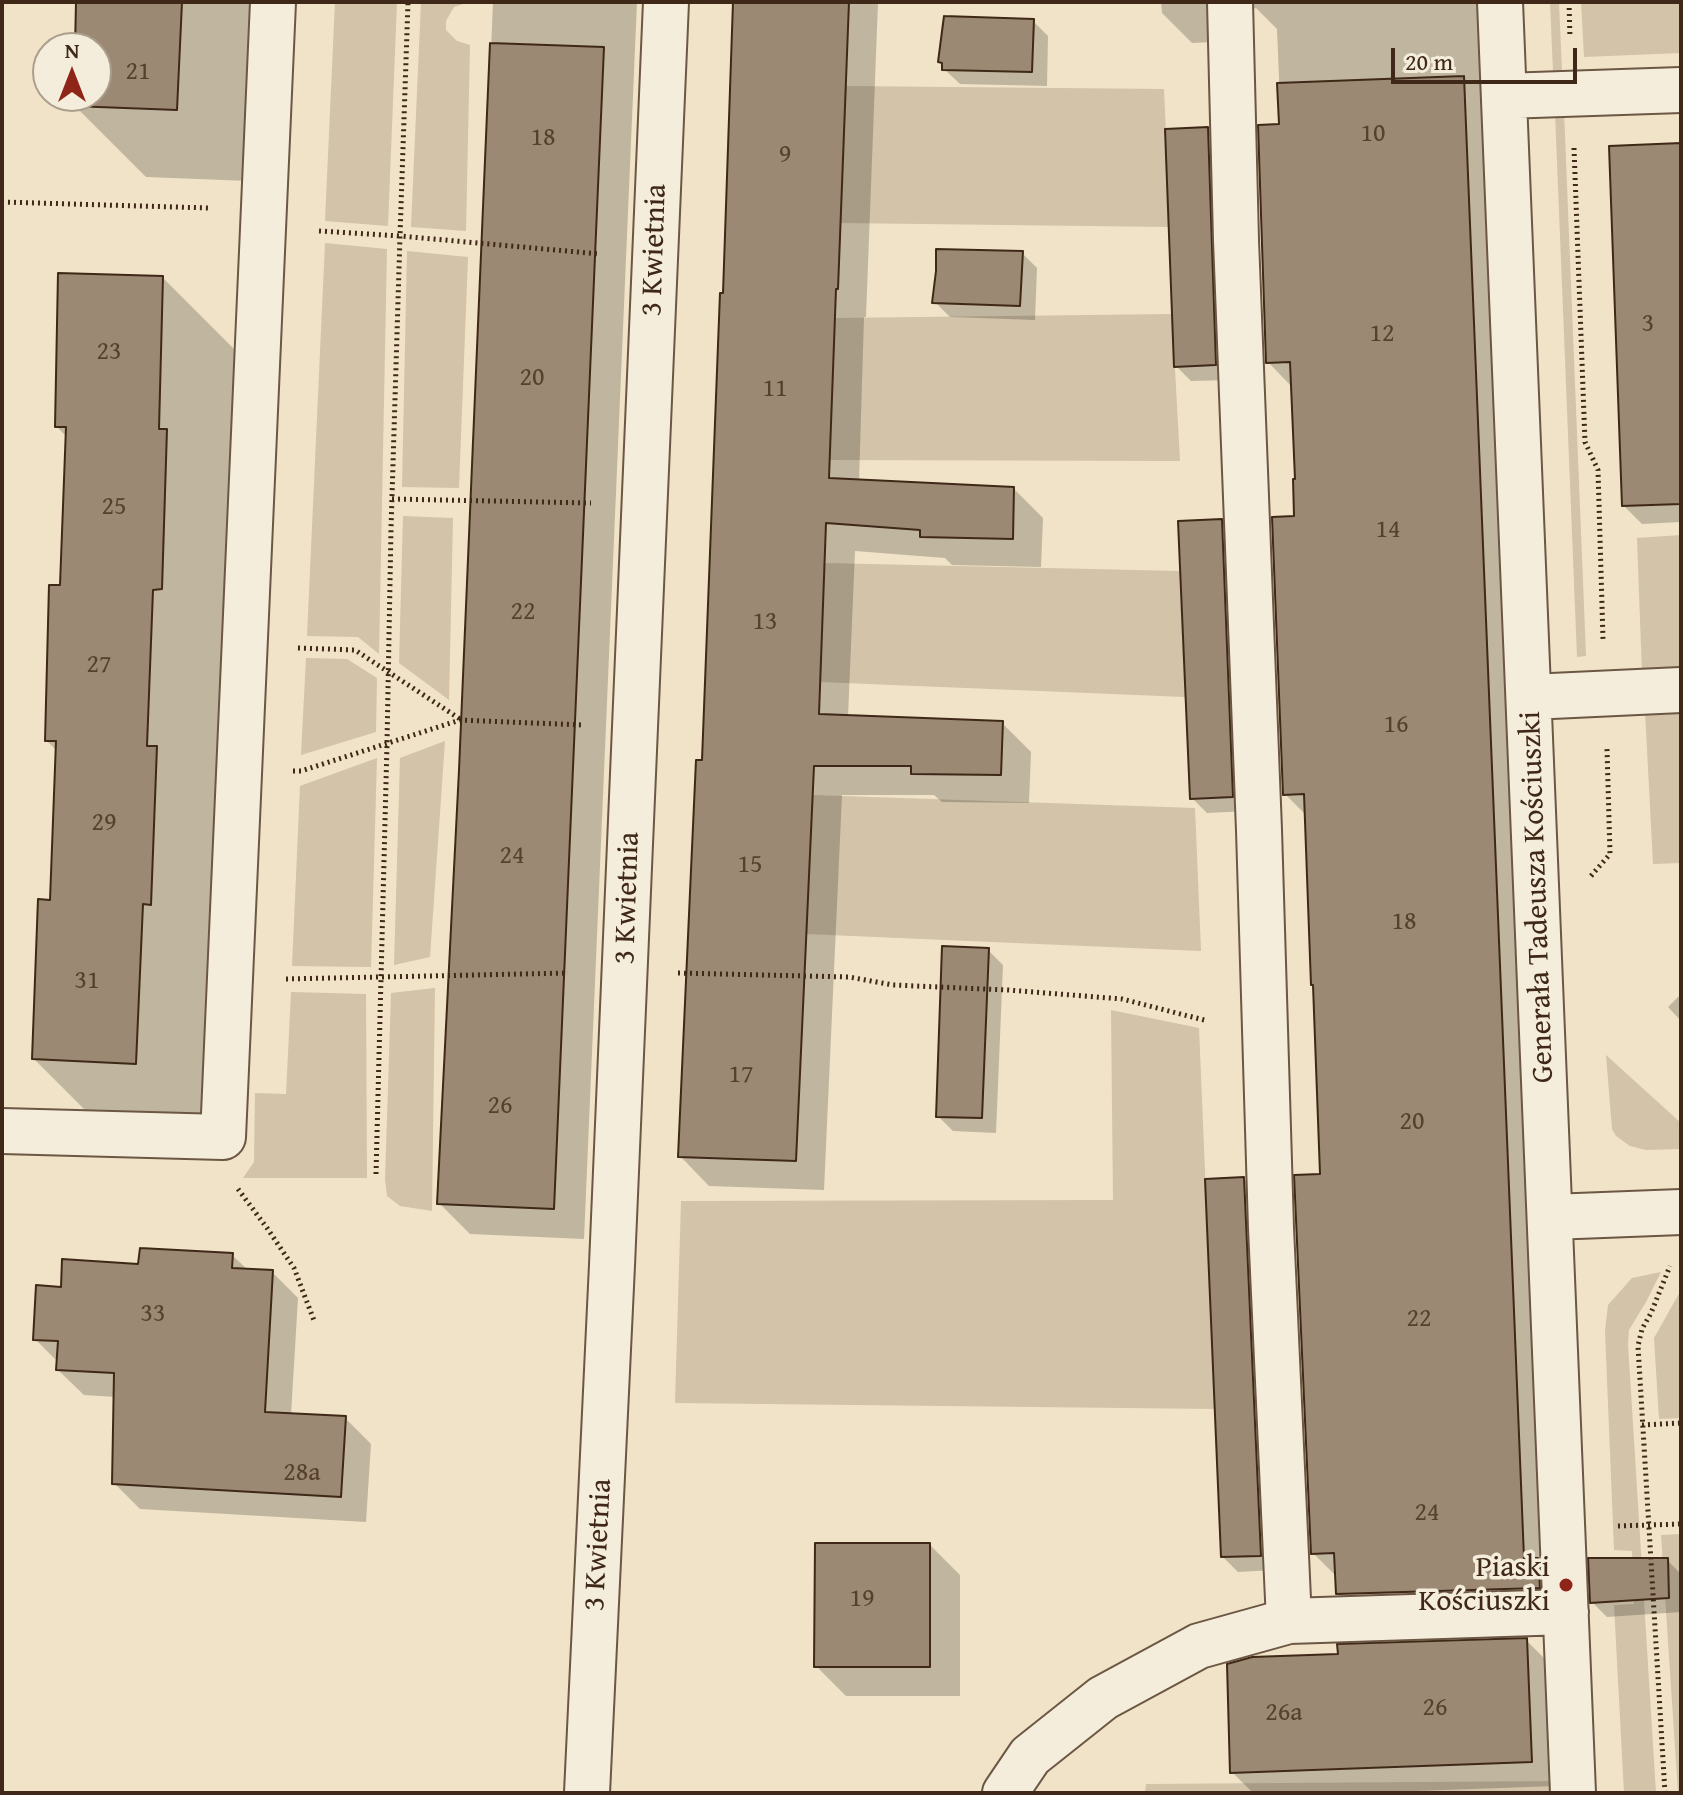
<!DOCTYPE html>
<meta charset="utf-8">
<style>
body{margin:0}
#map{position:relative;width:1683px;height:1795px;overflow:hidden;background:#f0e3c7;font-family:"Gentium Book Plus",serif}
canvas{display:block}
.frame{position:absolute;inset:0;border:4px solid #3f2817;pointer-events:none}
.north{position:absolute;left:32px;top:32px;width:80px;height:80px;box-sizing:border-box;background:#f5eddb;border:2px solid #ac9e8d;border-radius:50%;rotate:0deg;font-size:22px;font-weight:700;line-height:32px;text-align:center;color:#3f2817}
.north::after{content:'';display:block;margin:auto;width:28px;height:36px;background:#8f2418;clip-path:polygon(50% 0,100% 100%,50% 72%,0 100%)}
.scale{position:absolute;left:1391px;top:48px;width:186px;height:36px;box-sizing:border-box;border:4px solid #3f2817;border-top:0;padding-left:10px;font-size:24px;line-height:28px;white-space:nowrap;color:#3f2817;-webkit-text-stroke:6px #f5eddb;paint-order:stroke}
</style>
<div id="map">
<canvas width="1683" height="1795"></canvas>
<div class="frame"></div>
<div class="north">N</div>
<div class="scale">20 m</div>
</div>
<script>
const c = document.querySelector('canvas').getContext('2d');
c.lineJoin = 'round';
function fill(path, color) { c.fillStyle = color; c.fill(path, 'evenodd'); }
const poly = rows => new Path2D(rows.map(r => 'M' + r).join(''));
function stroke(path, color, width, dash) { c.strokeStyle = color; c.lineWidth = width; c.lineCap = dash ? 'butt' : 'round'; c.setLineDash(dash || []); c.stroke(path); }
function drawText(font, color, halo, rows, align = 'center') {
  c.font = font + ' "Gentium Book Plus",serif'; c.lineWidth = 7; c.setLineDash([]); c.textBaseline = 'middle'; c.strokeStyle = halo; c.fillStyle = color; for (const [text, x, y, turn = 0] of rows) {
    c.save(); c.translate(x, y); c.rotate((+turn || 0) * Math.PI / 180); c.textAlign = isNaN(turn) ? turn : align; if (halo) c.strokeText(text, 0, 0); c.fillText(text, 0, 0); c.restore();
  }
}
fill(poly([
 [335,2,397,2,388,226,325,221],
 [421,2,469,2,454,7,446,21,446,30,457,41,470,45,466,231,411,227],
 [1550,2,1559,2,1562,72,1553,72],
 [1581,2,1681,2,1681,53,1584,57],
 [845,86,1164,89,1170,227,840,223],
 [1564,111,1586,656,1577,657,1555,112],
 [325,243,387,249,379,654,358,637,307,636],
 [407,251,468,257,459,488,402,487],
 [1172,314,1180,461,830,460,835,318],
 [403,516,453,518,449,700,399,663],
 [1681,535,1680,673,1642,674,1637,538],
 [825,563,1180,571,1185,697,820,682],
 [306,658,347,659,377,678,376,732,301,755],
 [1680,710,1681,715,1681,863,1653,864,1645,711],
 [445,741,430,957,394,965,400,758],
 [377,758,371,967,292,966,300,786],
 [813,795,1195,808,1201,951,806,934],
 [435,988,432,1211,400,1206,387,1196,385,1180,391,993],
 [291,992,366,994,367,1178,243,1178,254,1162,255,1093,286,1094],
 [1111,1010,1199,1028,1215,1409,675,1403,681,1201,1113,1200],
 [1606,1055,1681,1123,1681,1149,1646,1150,1630,1146,1616,1136,1612,1129],
 [1661,1272,1646,1302,1629,1330,1628,1344,1656,1793,1624,1793,1614,1605,1634,1604,1632,1551,1614,1550,1605,1331,1608,1305,1632,1278],
 [1681,1290,1681,1418,1659,1419,1654,1338],
 [1681,1534,1681,1793,1678,1793,1661,1535],
 [1560,1781,1560,1793,1145,1793,1146,1784]
]), '#d2c3a9');
fill(poly([
 [78,2,269,2,249,181,146,177,74,105,75,96,96,96,96,48,77,48],
 [493,2,637,2,584,1239,470,1234,439,1203,461,771],
 [735,2,878,2,866,317,864,317,859,482,1014,489,1043,518,1041,567,952,565,945,558,855,551,848,717,1002,723,1031,752,1029,803,942,802,934,795,842,795,824,1190,709,1186,680,1156,704,762,725,295],
 [1161,2,1489,2,1568,1591,1368,1624,1337,1594,1337,1577,1313,1553,1322,1176,1307,816,1285,794,1296,518,1297,481,1293,388,1268,362,1281,126,1277,29,1256,8,1247,11,1235,41,1192,43,1162,13],
 [1033,21,1048,36,1047,86,960,84,944,69,944,66,940,62],
 [1207,129,1222,144,1230,380,1191,381,1176,366],
 [1681,145,1681,522,1642,524,1624,506],
 [1022,253,1037,268,1035,320,950,317,935,302],
 [163,278,235,350,207,1135,106,1131,34,1059,52,903,57,751,47,741,62,587,67,437,57,427],
 [1221,521,1236,536,1247,811,1207,813,1192,798],
 [988,950,1003,965,996,1133,953,1131,938,1116],
 [1681,994,1681,1021,1668,1007],
 [1244,1179,1259,1195,1275,1570,1238,1572,1223,1557],
 [232,1255,249,1271,272,1272,298,1298,291,1415,345,1418,371,1444,366,1522,140,1509,114,1483,116,1397,84,1395,58,1370,59,1363,35,1339,63,1289,140,1266],
 [930,1545,960,1575,960,1696,846,1696,816,1666],
 [1667,1560,1681,1574,1681,1612,1607,1617,1592,1602],
 [1526,1640,1551,1665,1556,1786,1360,1793,1253,1793,1232,1772,1340,1656]
]), '#0003');
const building = poly([
 [76,2,182,2,177,110,72,106,73,96,96,96,96,48,75,48,76,2],
 [733,2,849,2,838,289,836,289,829,478,1014,487,1013,539,920,537,920,530,826,523,819,714,1003,721,1001,775,911,774,911,766,814,766,796,1161,678,1157,696,760,702,760,720,293,723,293,733,2],
 [944,16,1034,19,1032,72,942,70,942,63,938,62,944,16],
 [490,43,604,47,554,1209,437,1204,459,770,490,43],
 [1464,76,1524,1558,1538,1558,1540,1588,1336,1594,1334,1553,1311,1554,1294,1175,1320,1174,1313,985,1311,985,1304,794,1283,795,1272,517,1294,516,1293,479,1295,479,1290,362,1266,363,1258,125,1279,124,1277,83,1464,76],
 [1208,127,1216,365,1174,367,1165,129,1208,127],
 [1681,143,1681,504,1622,506,1609,146,1681,143],
 [936,249,1023,251,1020,306,932,303,936,271,936,249],
 [58,273,163,276,159,429,167,429,162,589,153,590,147,746,157,746,151,905,143,904,136,1064,32,1059,38,899,50,900,56,741,45,741,49,585,60,585,66,427,55,427,58,273],
 [1222,519,1233,797,1190,799,1178,521,1222,519],
 [942,946,989,948,982,1118,936,1117,942,946],
 [1244,1177,1261,1556,1221,1557,1205,1179,1244,1177],
 [140,1248,233,1253,232,1268,273,1270,265,1412,346,1416,341,1497,112,1484,114,1373,56,1370,58,1341,33,1340,36,1285,61,1287,62,1259,138,1264,140,1248],
 [815,1543,930,1543,930,1667,814,1667,815,1543],
 [1588,1558,1668,1558,1669,1598,1590,1603,1588,1558],
 [1527,1638,1532,1762,1230,1773,1227,1664,1252,1657,1338,1654,1337,1644,1527,1638]
]);
fill(building, '#9b8973');
stroke(building, '#3f2817', 2);
const minor = poly([
 [1230,2,1236,240,1259,830,1271,1228,1289,1621,1566,1612],
 [1500,2,1573,1793],
 [1504,96,1681,90],
 [1530,697,1681,690],
 [2,1131,223,1137,273,2],
 [1551,1217,1681,1212],
 [587,1793,612,1265,666,2],
 [1005,1793,1030,1756,1103,1698,1199,1646,1289,1621]
]);
stroke(minor, '#6b5743', 48);
stroke(poly([
 [1569,2,1570,38],
 [1574,148,1585,442,1598,470,1603,639],
 [2,202,209,208],
 [319,231,400,236,408,2],
 [392,499,591,503],
 [298,648,355,650,460,719],
 [293,771,301,771,460,720,583,725],
 [1591,876,1610,854,1607,749],
 [678,973,849,977,893,985,1008,990,1122,999,1208,1021],
 [286,979,568,973],
 [376,1174,387,744,391,529,400,236,600,254],
 [238,1189,267,1228,294,1268,315,1323],
 [1642,1425,1681,1423],
 [1618,1526,1681,1524],
 [1665,1793,1638,1346,1642,1329,1651,1313,1670,1266]
]), '#3f2817', 5, [2, 4]);
stroke(minor, '#f5eddb', 44);
for (const [x, y, r, color] of [
 [1566,1585,8,"#8f2418"]
]) { const dot = new Path2D(); dot.arc(x, y, r, 0, 2 * Math.PI); c.fillStyle = color; c.fill(dot); stroke(dot, '#f5eddb', 3); }
drawText('26px', '#56402e', null, [
 ["21",138,72],
 ["10",1373,134],
 ["18",543,138],
 ["9",785,155],
 ["3",1648,324],
 ["12",1382,334],
 ["23",109,352],
 ["20",532,378],
 ["11",775,389],
 ["25",114,507],
 ["14",1388,530],
 ["22",523,612],
 ["13",765,622],
 ["27",99,665],
 ["16",1396,725],
 ["29",104,823],
 ["24",512,856],
 ["15",750,865],
 ["18",1404,922],
 ["31",87,981],
 ["17",741,1075],
 ["26",500,1106],
 ["20",1412,1122],
 ["33",153,1314],
 ["22",1419,1319],
 ["28a",302,1473],
 ["24",1427,1513],
 ["19",862,1599],
 ["26",1435,1708],
 ["26a",1284,1713]
]);
drawText('30px', '#3f2817', '#f5eddb', [
 ["3 Kwietnia",655,250,-88],
 ["Generała Tadeusza Kościuszki",1538,897,-92],
 ["3 Kwietnia",628,898,-88],
 ["3 Kwietnia",599,1545,-87]
]);
drawText('30px', '#3f2817', '#f5eddb', [
 ["Piaski",1550,1568],
 ["Kościuszki",1550,1602]
], 'right');
</script>
